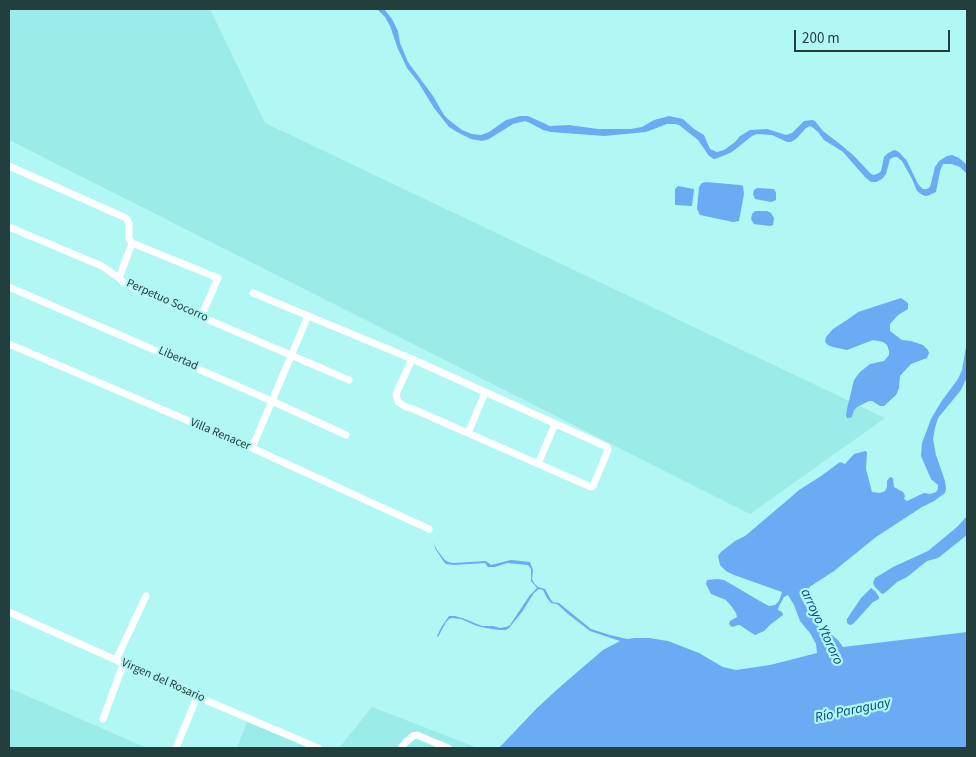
<!DOCTYPE html>
<meta charset="utf-8">
<style>
body{margin:0}
#map{position:relative;width:976px;height:757px;overflow:hidden;background:#b1f7f4;font-family:"Source Sans 3",sans-serif}
canvas{display:block}
.frame{position:absolute;inset:0;border:10px solid #223f3e;pointer-events:none}
.scale{position:absolute;left:794px;top:30px;width:156px;height:22px;box-sizing:border-box;border:2px solid #223f3e;border-top:0;padding-left:6px;font-size:15px;line-height:18px;white-space:nowrap;color:#223f3e;-webkit-text-stroke:4px #b1f7f4;paint-order:stroke}
</style>
<div id="map">
<canvas width="976" height="757"></canvas>
<div class="frame"></div>
<div class="scale">200 m</div>
</div>
<script>
const c = document.querySelector('canvas').getContext('2d');
c.lineJoin = 'round';
function fill(path, color) { c.fillStyle = color; c.fill(path, 'evenodd'); }
const poly = rows => new Path2D(rows.map(r => 'M' + r).join(''));
function stroke(path, color, width, dash) { c.strokeStyle = color; c.lineWidth = width; c.lineCap = dash ? 'butt' : 'round'; c.setLineDash(dash || []); c.stroke(path); }
function drawText(font, color, halo, rows, align = 'center') {
  c.font = font + ' "Source Sans 3",sans-serif'; c.lineWidth = 4.5; c.setLineDash([]); c.textBaseline = 'middle'; c.strokeStyle = halo; c.fillStyle = color; for (const [text, x, y, turn = 0] of rows) {
    c.save(); c.translate(x, y); c.rotate((+turn || 0) * Math.PI / 180); c.textAlign = isNaN(turn) ? turn : align; if (halo) c.strokeText(text, 0, 0); c.fillText(text, 0, 0); c.restore();
  }
}
fill(poly([
 [9,9,210,9,265,123,885,418,750,514,9,140],
 [9,688,147,748,9,748],
 [372,707,478,748,339,748],
 [247,722,311,748,237,748]
]), '#9bebe9');
fill(poly([
 [377,9,384,9,392,19,398,31,400,43,408,62,433,96,444,115,449,120,462,130,472,134,481,135,489,132,506,120,520,116,528,116,550,126,569,125,598,129,631,129,642,127,654,120,669,116,683,119,694,129,704,135,710,149,717,152,724,150,735,142,740,136,750,130,767,129,786,135,792,133,804,121,812,120,815,121,823,131,840,144,853,155,871,174,874,175,879,173,881,171,884,157,888,153,894,150,897,151,900,153,907,161,918,184,923,189,927,189,930,187,935,167,939,161,947,156,952,155,959,158,966,164,967,174,960,167,952,164,943,164,940,171,936,192,927,196,925,196,921,194,917,191,912,179,902,161,897,157,894,157,890,159,886,174,882,179,876,182,871,182,865,177,843,152,824,140,818,132,812,127,810,126,806,128,796,139,791,142,787,142,772,135,757,134,752,136,732,152,718,158,714,159,709,156,698,140,693,136,679,125,675,124,667,124,646,132,604,136,551,132,543,130,530,123,525,121,513,124,489,139,482,141,471,139,457,132,449,127,434,108,418,82,407,68,398,49,390,26,385,17],
 [706,182,740,185,743,186,744,194,739,221,733,222,700,215,697,209,699,187,702,183],
 [678,186,694,189,692,206,675,205,675,189],
 [757,188,774,189,776,193,776,200,771,202,755,199,753,194,754,190],
 [755,211,767,211,771,213,774,218,773,225,770,226,754,224,751,219,752,214],
 [901,298,908,303,908,309,898,315,890,324,890,331,902,340,911,341,923,345,928,350,929,353,927,358,911,364,900,376,899,388,896,395,884,406,880,406,872,401,869,401,857,407,854,410,852,417,849,418,847,418,846,415,847,409,854,380,860,372,870,364,884,361,889,355,889,351,887,345,883,342,873,340,847,350,833,347,828,345,825,342,826,337,833,329,847,320,858,312],
 [967,341,967,377,961,390,938,418,935,428,933,439,936,455,945,481,946,489,945,493,934,501,922,507,876,537,834,571,811,586,800,596,818,626,825,632,832,635,838,640,843,647,967,632,967,748,499,748,537,708,561,686,603,650,620,641,590,631,568,614,557,604,551,603,547,598,543,590,539,589,534,593,522,612,509,628,506,630,499,630,486,628,477,626,461,619,452,618,449,619,446,622,438,637,437,636,442,626,449,616,455,616,465,619,482,626,493,626,500,628,506,627,510,625,530,595,537,588,531,581,531,569,528,565,507,563,495,567,488,567,485,563,454,565,446,564,444,562,436,550,433,542,437,550,445,560,448,562,453,563,486,561,491,565,511,560,530,562,533,570,532,579,534,583,538,587,545,589,551,600,553,602,559,603,591,629,610,635,627,639,635,638,649,638,668,641,699,653,723,667,736,670,770,665,817,653,816,644,810,633,800,621,794,605,788,595,784,597,778,608,778,610,782,612,783,615,771,624,764,631,755,635,747,630,740,625,738,625,732,627,729,624,730,621,737,617,736,613,732,607,726,600,711,594,706,584,707,580,717,579,724,580,765,604,769,606,775,605,779,601,782,592,734,575,726,571,720,565,718,556,721,552,735,541,745,536,790,498,799,490,821,476,840,462,845,464,854,454,865,451,867,452,866,469,872,492,880,493,885,491,887,487,887,481,890,477,893,478,894,487,903,492,905,496,904,499,907,501,924,493,930,494,936,492,938,489,938,485,931,479,921,456,922,443,931,419,941,402,958,379,962,370],
 [967,516,967,535,938,558,927,561,907,577,897,582,885,593,882,594,875,587,873,583,875,578,893,567,928,551,957,527],
 [871,588,876,592,879,597,879,599,873,602,853,624,850,625,847,623,847,619,861,598]
]), '#6babf3');
stroke(poly([
 [9,166,126,218,129,223,129,239,132,243,218,278,201,317],
 [9,227,102,266,119,278,123,282,134,288,349,380],
 [119,278,132,243],
 [9,287,272,401,346,435],
 [253,293,412,359,607,447,608,450,593,486,591,487,413,409,406,407,398,402,396,394,412,359],
 [9,344,252,448,429,529],
 [468,433,485,393],
 [252,448,308,316],
 [538,464,555,424],
 [9,612,116,660,123,665,318,748],
 [116,660,146,596],
 [103,719,123,665],
 [176,748,197,697],
 [401,748,406,742,413,736,417,735,448,748]
]), '#fff', 7);
drawText('12px', '#223f3e', '#b1f7f4', [
 ["Perpetuo Socorro",167,301,24],
 ["Libertad",178,359,24],
 ["Villa Renacer",220,435,23],
 ["Virgen del Rosario",163,681,24]
]);
drawText('italic 14px', '#07447d', '#b1f7f4', [
 ["arroyo Ytororo",821,627,65],
 ["Río Paraguay",853,711,-12]
]);
</script>
